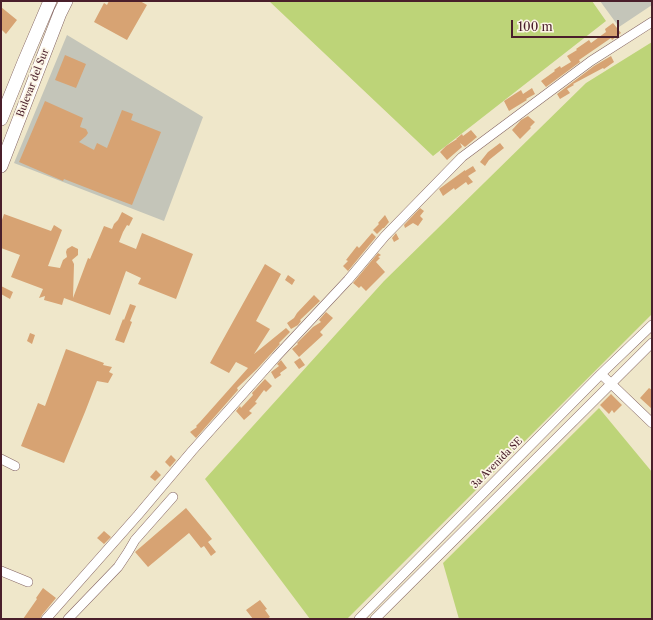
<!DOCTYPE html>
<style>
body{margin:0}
#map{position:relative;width:653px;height:620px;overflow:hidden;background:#efe7ca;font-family:"Libre Caslon Text",serif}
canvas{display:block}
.frame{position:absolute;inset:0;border:2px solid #4a1f2b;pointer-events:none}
.scale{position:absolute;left:511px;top:20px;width:108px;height:18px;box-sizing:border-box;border:2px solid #4a1f2b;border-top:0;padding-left:5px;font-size:12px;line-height:14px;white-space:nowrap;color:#4a1f2b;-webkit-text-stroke:3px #fcf5e5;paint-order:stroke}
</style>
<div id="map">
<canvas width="653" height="620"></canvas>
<div class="frame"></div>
<div class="scale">100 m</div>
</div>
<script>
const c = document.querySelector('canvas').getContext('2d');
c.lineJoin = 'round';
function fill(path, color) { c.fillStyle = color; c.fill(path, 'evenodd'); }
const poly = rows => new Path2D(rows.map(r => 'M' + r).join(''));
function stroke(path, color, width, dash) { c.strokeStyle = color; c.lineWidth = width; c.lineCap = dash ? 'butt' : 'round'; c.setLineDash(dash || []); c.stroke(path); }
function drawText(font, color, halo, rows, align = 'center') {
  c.font = font + ' "Libre Caslon Text",serif'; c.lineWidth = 3.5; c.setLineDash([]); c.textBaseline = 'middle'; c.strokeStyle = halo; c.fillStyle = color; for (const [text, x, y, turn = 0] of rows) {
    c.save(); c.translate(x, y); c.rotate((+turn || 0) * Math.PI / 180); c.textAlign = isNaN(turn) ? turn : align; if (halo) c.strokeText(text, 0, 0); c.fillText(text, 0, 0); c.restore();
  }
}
fill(poly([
 [600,1,652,1,652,5,619,27],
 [67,35,203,117,164,221,14,163]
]), '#c4c5b9');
fill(poly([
 [269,1,592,1,606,21,433,156],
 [652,42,652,314,347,619,310,619,205,479,384,281,586,83],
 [599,408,652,472,652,619,459,619,443,563]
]), '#bdd478');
fill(poly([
 [109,1,140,1,147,5,127,40,94,22,104,3,107,5],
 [1,7,17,20,6,34,1,29],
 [613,23,621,33,612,40,611,38,579,60,580,62,546,87,541,81,555,71,554,70,560,66,561,68,571,62,567,56,577,50,576,49,589,40,591,43,606,32,605,29],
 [65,55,86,64,76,88,55,80],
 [611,56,614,62,604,69,603,68,573,84,574,85,567,89,570,93,560,99,557,94,594,66],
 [532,88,535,94,526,99,527,100,509,111,504,101,521,90,523,94],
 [45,101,83,118,80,127,86,129,88,133,86,136,79,142,94,150,97,143,107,148,122,110,133,114,131,120,161,132,132,205,100,193,64,179,63,181,19,162],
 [528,116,535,122,530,127,531,128,520,139,512,130,521,120],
 [471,130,477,137,465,147,460,143,462,147,447,160,440,152,446,146,457,139,456,139,462,134,463,136],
 [500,143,504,148,489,160,485,166,480,162,488,152],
 [473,166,476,171,468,176,473,182,468,185,466,182,455,190,454,188,443,196,439,189,465,170,465,171],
 [420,208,424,211,420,216,423,219,418,226,413,223,405,228,404,225],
 [122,212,133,218,129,226,127,225,123,232,119,242,136,249,142,233,193,254,176,299,138,284,141,278,126,271,110,315,64,298,62,305,44,300,45,296,39,298,43,289,11,277,20,255,1,248,1,223,4,214,51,231,54,225,62,230,48,266,60,268,63,260,67,257,66,252,67,249,72,246,78,249,78,255,72,260,74,264,73,298,88,258,90,259,104,226,112,229,114,224,118,220],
 [385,215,389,222,384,228,383,228,377,234,373,230,379,224,378,223],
 [372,233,376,237,348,271,343,266,348,261,346,260,357,246,359,248],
 [396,233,399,239,394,242,392,238],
 [378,253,381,255,378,257,380,258,376,262,385,272,366,291,361,286,359,288,353,283],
 [265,264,281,274,256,321,270,329,254,354,286,328,290,332,279,343,280,344,257,369,237,388,238,390,196,438,190,432,197,427,196,426,200,422,248,368,236,362,229,373,210,363],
 [288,275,295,280,292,285,285,280],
 [1,286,13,292,10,299,1,294],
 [314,295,320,301,300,320,301,321,298,325,291,329,287,323,294,318,297,313],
 [130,304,136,306,130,321,132,322,124,343,115,340,123,319,124,320],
 [326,312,333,318,320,332,323,335,299,357,292,349,298,344,297,343,313,327,321,322,319,320],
 [30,333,35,335,32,344,27,341],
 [66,349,104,363,103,365,112,367,109,372,113,374,108,383,97,381,85,412,64,463,21,446,38,403,45,406],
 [300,358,305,365,299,369,294,362],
 [281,360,287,368,280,373,281,375,275,379,271,372,279,366,277,364],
 [265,379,272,386,266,392,264,390,255,402,257,403,249,411,252,413,244,420,236,411,240,406,241,408,253,395,252,393],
 [649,388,652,390,652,409,640,398],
 [611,394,622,405,614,413,612,410,609,414,600,405],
 [171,455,176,460,170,467,165,462],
 [156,470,161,475,155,481,150,477],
 [186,508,212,539,208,542,216,552,211,556,204,546,201,548,189,533,148,567,135,552],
 [104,531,111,537,104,544,97,538],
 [43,588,56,598,42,615,40,619,23,619,37,599,36,598],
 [260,600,267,609,265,610,270,617,267,619,253,619,246,610]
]), '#d7a373');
const minor = poly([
 [601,374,652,423],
 [1,459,15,466],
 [1,571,28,582],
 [46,619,138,515,192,451,276,357,348,280,385,236,462,157,591,61,652,22],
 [68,619,118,567,128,552,135,540,173,497],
 [359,619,601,374,652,325],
 [375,619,652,343]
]);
const highway = poly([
 [1,119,24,62,50,1],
 [1,166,60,13,66,1]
]);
stroke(minor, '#846563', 10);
stroke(highway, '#846563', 14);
stroke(minor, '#fff', 9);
stroke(highway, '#fff', 13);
drawText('10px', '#4a1f2b', '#fcf5e5', [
 ["Bulevar del Sur",33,83,-69],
 ["3a Avenida SE",497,463,-45]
]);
</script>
